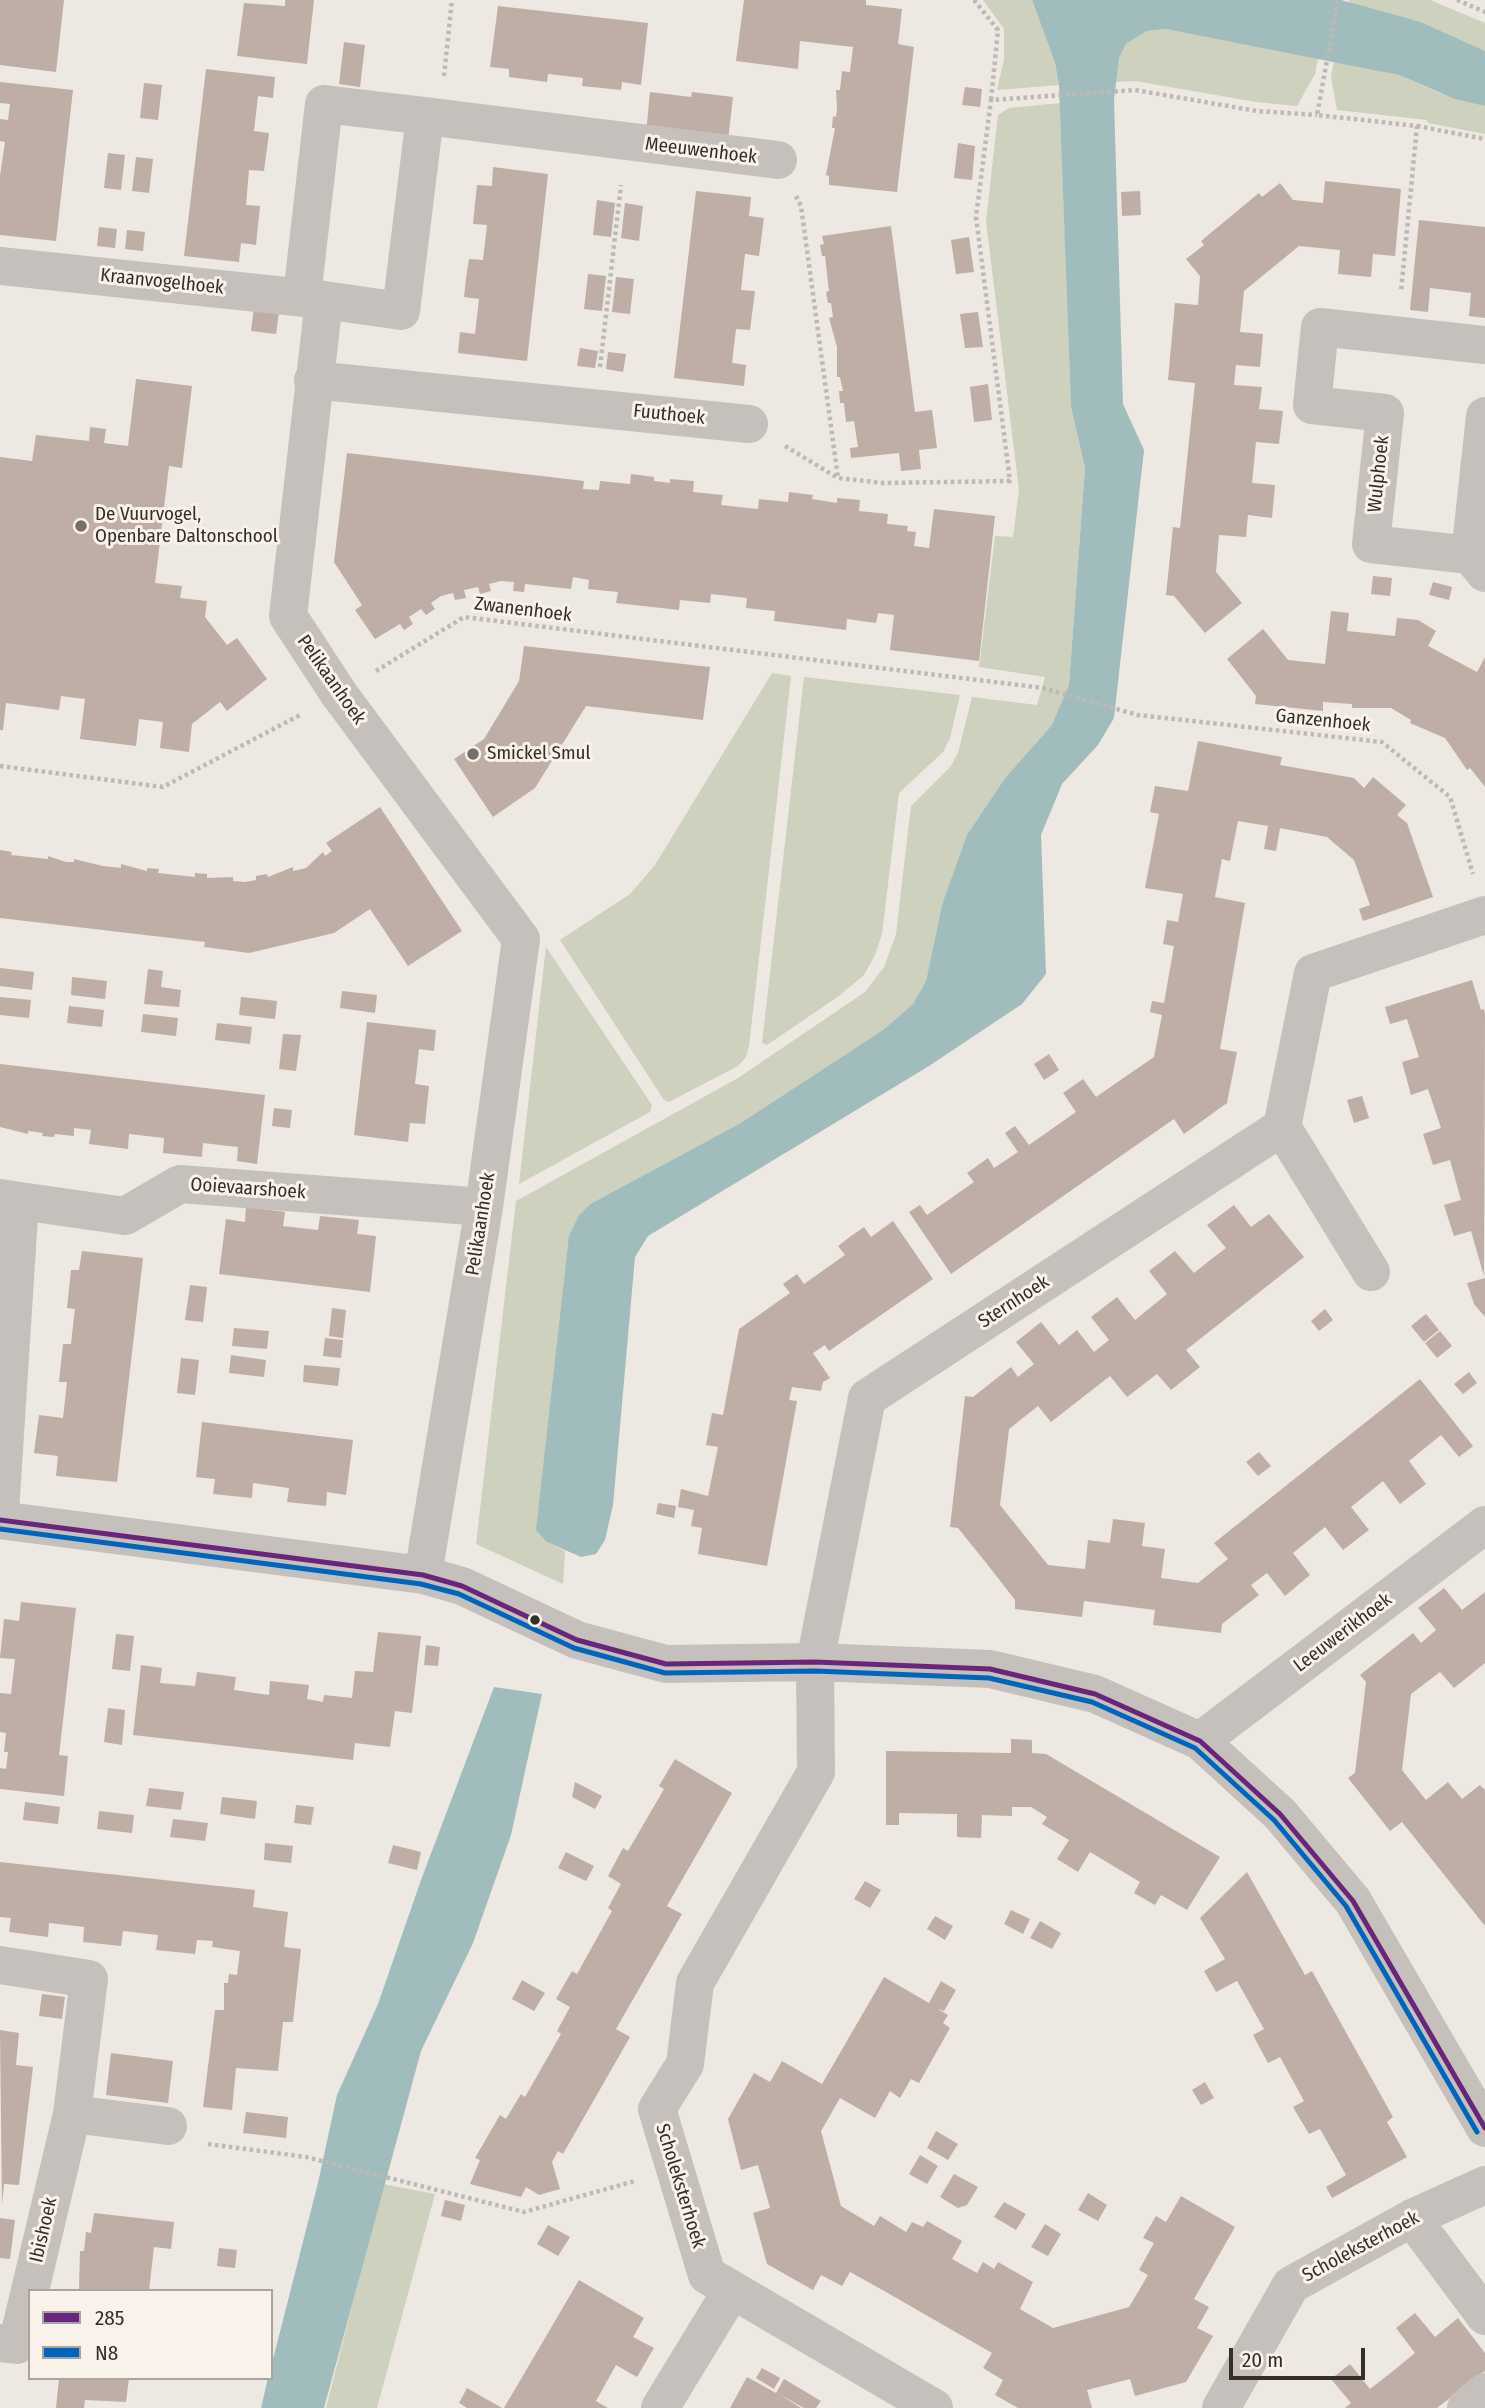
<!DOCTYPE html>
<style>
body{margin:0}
#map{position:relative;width:1485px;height:2408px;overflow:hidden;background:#ede8e2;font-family:"Fira Sans Condensed",sans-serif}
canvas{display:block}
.legend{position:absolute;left:28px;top:2289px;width:245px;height:91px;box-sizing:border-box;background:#f9f2ea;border:2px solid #aba49d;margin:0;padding:9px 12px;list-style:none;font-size:21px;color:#362e29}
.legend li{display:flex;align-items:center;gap:14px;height:35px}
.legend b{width:35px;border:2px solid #aba49d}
.scale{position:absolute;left:1229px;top:2348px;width:136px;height:32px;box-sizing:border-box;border:4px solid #362e29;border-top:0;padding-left:9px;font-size:21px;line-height:24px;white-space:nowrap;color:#362e29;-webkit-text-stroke:5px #f9f2ea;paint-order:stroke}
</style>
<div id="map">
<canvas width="1485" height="2408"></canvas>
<ul class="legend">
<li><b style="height:9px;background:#68257a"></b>285</li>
<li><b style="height:9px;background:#0065bd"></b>N8</li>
</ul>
<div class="scale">20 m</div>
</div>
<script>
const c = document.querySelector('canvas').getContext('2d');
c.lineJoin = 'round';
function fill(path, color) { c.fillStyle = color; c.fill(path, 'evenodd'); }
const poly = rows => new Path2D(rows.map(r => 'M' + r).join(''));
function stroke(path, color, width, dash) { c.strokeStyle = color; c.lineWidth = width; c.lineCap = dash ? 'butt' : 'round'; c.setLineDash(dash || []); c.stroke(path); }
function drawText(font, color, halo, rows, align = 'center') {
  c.font = font + ' "Fira Sans Condensed",sans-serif'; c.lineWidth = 6; c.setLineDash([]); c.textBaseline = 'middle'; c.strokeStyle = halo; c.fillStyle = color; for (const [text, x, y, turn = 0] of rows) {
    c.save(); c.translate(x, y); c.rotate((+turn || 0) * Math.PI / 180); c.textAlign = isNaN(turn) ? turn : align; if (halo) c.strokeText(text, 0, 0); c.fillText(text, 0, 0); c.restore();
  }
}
fill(poly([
 [983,0,1032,0,1055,63,1059,85,997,90,1004,59,1004,29],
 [1348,0,1430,0,1485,23,1485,51,1421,22,1352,5],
 [1166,29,1318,58,1315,74,1297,106,1256,102,1135,81,1115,82,1119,58,1126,44,1147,31],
 [1334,61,1399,75,1437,92,1485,106,1485,134,1428,123,1427,120,1337,110,1331,77],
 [1060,103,1071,407,1085,468,1069,685,1062,706,1052,725,1006,777,942,905,926,981,913,1004,883,1030,739,1124,592,1203,547,1542,565,1551,563,1584,476,1544,516,1201,738,1078,865,992,884,967,896,934,911,806,951,766,958,753,972,697,1037,705,1045,677,979,667,995,536,1013,537,1019,490,986,221,998,115,1009,108],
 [772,673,791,676,749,1046,746,1057,738,1066,669,1102,664,1100,560,940,630,894,655,865],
 [804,677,960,695,950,738,943,752,899,793,882,934,875,955,864,975,839,996,767,1045,762,1043],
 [546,947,652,1105,650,1112,519,1184],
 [383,2184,435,2194,377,2408,326,2408]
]), '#cdd1bd');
fill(poly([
 [1032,0,1341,0,1421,22,1485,51,1485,106,1455,99,1399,75,1166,29,1147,31,1126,44,1119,58,1114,100,1123,404,1144,450,1114,718,1098,745,1062,784,1041,835,1046,974,1022,1004,929,1066,648,1236,635,1257,613,1505,605,1540,596,1554,581,1557,547,1542,536,1530,569,1236,579,1215,592,1203,739,1124,883,1030,913,1004,926,981,942,905,967,835,1006,777,1052,725,1069,685,1085,468,1071,407,1059,85,1055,63],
 [494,1687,542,1694,511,1835,473,1943,421,2051,324,2408,261,2408,268,2378,271,2378,271,2367,318,2183,337,2095,378,2004,421,1880]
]), '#a0bcbc');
fill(poly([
 [0,0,64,0,56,72,0,65],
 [285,0,314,0,307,64,237,56,244,3,285,6],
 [744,0,866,0,866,5,902,9,898,44,914,47,897,192,829,185,829,176,826,175,835,128,832,128,833,116,836,117,837,109,836,90,840,90,842,71,850,72,853,47,800,41,798,69,736,61],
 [498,6,648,23,641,85,622,82,621,90,582,86,583,78,548,74,547,82,509,77,509,69,490,67],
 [344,42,365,45,360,87,339,84],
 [206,69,275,77,273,98,258,96,254,131,269,133,264,171,249,170,246,205,260,206,256,245,241,243,239,262,184,256],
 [0,82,73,90,56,241,0,235,0,176,5,142,0,141,0,119,8,120,10,104,0,103],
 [144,83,162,85,158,120,140,118],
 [965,87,982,89,980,107,962,105],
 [650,92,691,97,692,92,733,97,728,140,646,134],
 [958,143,975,146,972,180,954,178],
 [108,153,125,155,121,190,104,188],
 [136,157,153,159,149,193,132,191],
 [493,167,548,174,527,361,458,353,460,332,475,334,479,299,464,297,466,278,469,259,483,260,487,225,473,224,475,204,477,185,492,186],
 [1325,181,1401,189,1395,256,1373,254,1371,277,1338,274,1340,250,1299,246,1244,291,1240,332,1263,334,1260,367,1236,365,1234,385,1262,387,1259,409,1283,411,1279,444,1256,442,1252,483,1275,485,1272,518,1248,515,1246,537,1219,535,1216,572,1242,603,1205,633,1174,596,1166,595,1173,527,1180,528,1195,383,1168,380,1175,303,1198,305,1200,276,1186,259,1204,245,1201,241,1259,193,1262,197,1280,183,1293,200,1323,203],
 [696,191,751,197,749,216,764,218,759,256,745,254,741,290,755,291,750,330,736,329,732,363,746,365,744,386,674,378],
 [1140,191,1141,215,1122,216,1121,192],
 [597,200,615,203,611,237,593,235],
 [625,203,643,206,639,241,621,238],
 [1419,220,1485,227,1485,318,1469,316,1471,293,1430,288,1428,312,1410,310],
 [891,226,915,412,932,410,937,448,919,450,921,469,901,471,899,453,851,458,850,448,858,447,854,421,846,422,844,403,840,403,839,391,843,391,840,377,837,377,837,347,829,318,833,317,831,303,828,303,826,292,829,291,825,256,822,256,820,245,824,244,822,236],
 [99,227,117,229,115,248,97,246],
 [127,230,145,232,143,251,125,249],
 [969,237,974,272,956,274,951,240],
 [588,274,606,276,602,311,584,309],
 [616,277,634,279,630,314,612,312],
 [254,308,279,312,276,334,251,331],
 [978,312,983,347,965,348,960,314],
 [580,348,598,351,595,368,577,366],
 [608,352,626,354,623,372,606,369],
 [136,379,192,386,182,468,169,466,155,583,182,586,180,598,207,601,205,617,227,645,237,638,267,679,227,711,220,702,192,724,189,752,160,748,163,722,139,719,136,746,80,739,85,699,61,696,59,710,6,703,3,730,0,730,0,457,32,461,36,435,89,441,90,427,106,429,104,443,128,446],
 [988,384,992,420,974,422,970,387],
 [347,453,584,481,583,489,599,490,600,481,630,484,631,474,654,477,654,481,670,483,670,479,694,481,693,492,723,495,721,505,739,507,758,509,759,499,788,502,789,492,813,495,812,499,837,503,837,498,860,500,859,511,888,514,887,524,908,526,907,531,916,532,914,546,929,548,934,509,995,516,979,661,890,650,894,615,878,613,876,623,847,619,846,630,774,621,775,611,746,608,747,598,711,594,710,603,680,600,679,610,616,603,618,592,588,589,589,580,573,577,571,589,525,584,524,592,513,591,514,582,501,581,489,584,491,591,480,594,478,587,464,590,466,598,455,600,453,593,441,596,431,603,435,609,426,615,421,609,409,617,413,624,404,630,400,624,375,639,355,610,362,605,334,562],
 [1373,576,1392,578,1390,596,1371,594],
 [1433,582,1452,587,1449,600,1429,595],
 [1331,611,1349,613,1347,631,1395,636,1397,618,1418,620,1436,631,1428,646,1477,672,1485,657,1485,787,1470,768,1467,770,1445,738,1410,723,1411,720,1391,708,1352,708,1352,704,1323,702,1323,711,1255,704,1256,696,1227,659,1263,629,1288,660,1325,664],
 [524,646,710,667,703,720,586,706,535,788,493,817,454,759,484,739,519,681],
 [1198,741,1282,757,1280,765,1354,778,1364,788,1373,777,1406,805,1397,815,1407,823,1433,897,1363,921,1359,909,1370,905,1354,860,1327,837,1280,828,1276,851,1264,849,1268,826,1238,821,1230,861,1222,859,1215,897,1245,903,1220,1049,1237,1052,1227,1103,1184,1134,1174,1119,951,1274,909,1212,920,1205,927,1215,974,1182,967,1173,988,1158,994,1168,1018,1152,1005,1133,1015,1126,1029,1145,1076,1112,1063,1093,1083,1079,1096,1097,1154,1057,1162,1015,1150,1012,1152,1001,1164,1003,1174,946,1163,944,1167,920,1178,922,1183,894,1145,888,1159,814,1150,812,1155,786,1188,791],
 [380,807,462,931,408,966,370,909,334,933,249,953,204,947,205,942,0,918,0,850,12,852,11,855,48,859,48,856,66,862,74,862,74,859,103,866,121,868,121,864,147,871,147,868,159,869,158,873,195,877,195,873,207,874,207,878,233,877,233,881,245,882,256,880,256,876,267,874,268,877,293,867,293,871,306,868,323,852,325,856,332,851,326,843],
 [0,968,34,972,32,990,0,986],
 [148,969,163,971,161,987,181,990,179,1007,144,1004],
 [72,977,107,981,105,999,71,995],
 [1472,980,1481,1010,1484,1009,1485,1014,1484,1276,1471,1231,1454,1236,1449,1221,1444,1205,1461,1200,1450,1160,1433,1165,1423,1134,1441,1128,1428,1089,1411,1095,1402,1062,1419,1057,1407,1019,1390,1024,1385,1007],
 [342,991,377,995,375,1013,340,1008],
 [0,997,31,1000,29,1018,0,1015],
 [241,997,277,1001,275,1019,239,1015],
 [69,1006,104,1010,102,1027,67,1023],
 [143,1014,178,1018,176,1036,141,1032],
 [367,1022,436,1030,434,1051,419,1049,417,1067,415,1084,429,1086,425,1124,410,1123,408,1142,354,1135],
 [217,1023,252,1027,250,1044,215,1040],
 [283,1034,301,1035,296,1071,279,1069],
 [1049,1054,1059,1070,1044,1080,1034,1064],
 [0,1064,265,1095,257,1164,237,1161,238,1147,203,1143,202,1157,163,1153,164,1138,129,1134,128,1149,89,1144,91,1130,74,1128,74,1136,55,1134,54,1137,42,1136,43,1133,28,1131,28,1134,0,1127],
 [1362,1096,1369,1118,1354,1123,1347,1100],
 [274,1108,292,1110,290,1128,272,1126],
 [1234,1205,1251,1227,1269,1214,1304,1257,1186,1350,1200,1367,1171,1390,1157,1374,1127,1397,1110,1376,1051,1422,1038,1406,1009,1429,1000,1505,1048,1565,1085,1569,1088,1540,1110,1543,1113,1519,1145,1523,1142,1546,1165,1549,1161,1578,1198,1583,1228,1559,1214,1543,1420,1379,1473,1446,1459,1457,1441,1435,1409,1461,1426,1484,1400,1504,1383,1481,1351,1507,1369,1530,1343,1550,1325,1527,1293,1553,1310,1575,1285,1596,1267,1573,1251,1585,1259,1595,1222,1624,1221,1633,1153,1625,1155,1610,1084,1601,1082,1617,1015,1609,1015,1600,987,1564,958,1528,950,1527,965,1396,973,1397,1011,1367,1018,1377,1034,1364,1016,1342,1041,1322,1059,1345,1077,1330,1094,1352,1109,1340,1091,1317,1117,1297,1135,1320,1167,1294,1149,1271,1175,1251,1194,1273,1209,1261,1226,1248,1207,1225],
 [246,1207,285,1212,283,1226,318,1230,320,1216,359,1220,357,1234,376,1236,370,1292,219,1274,226,1219,245,1222],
 [893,1221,933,1279,829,1351,825,1345,813,1353,830,1378,823,1382,821,1391,792,1387,789,1400,797,1401,767,1566,698,1554,702,1528,691,1526,694,1510,678,1507,681,1489,708,1496,718,1447,706,1445,712,1413,723,1415,739,1329,790,1293,783,1284,797,1274,804,1284,845,1255,838,1246,851,1236,864,1227,871,1237],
 [82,1251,143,1258,117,1482,56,1476,58,1456,34,1453,39,1415,63,1418,67,1382,59,1382,63,1344,71,1344,73,1326,75,1309,67,1308,71,1270,79,1270],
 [1485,1278,1485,1317,1474,1304,1467,1283],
 [190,1285,207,1287,203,1322,185,1320],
 [332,1308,346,1310,343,1338,329,1336],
 [1325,1309,1333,1320,1319,1331,1311,1321],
 [1426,1314,1439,1330,1424,1342,1411,1326],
 [234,1328,269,1331,267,1349,232,1346],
 [1440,1331,1452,1346,1437,1358,1425,1343],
 [325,1338,343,1340,341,1358,323,1356],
 [231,1355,266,1360,264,1377,229,1373],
 [181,1358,199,1360,195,1395,177,1393],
 [304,1365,340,1368,338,1386,303,1382],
 [1469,1372,1477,1383,1463,1394,1454,1384],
 [202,1422,353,1440,346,1495,327,1492,326,1506,287,1502,289,1488,253,1483,252,1498,213,1494,215,1479,196,1477],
 [1259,1452,1271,1466,1258,1476,1246,1462],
 [658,1503,676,1506,674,1518,656,1514],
 [1444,1588,1462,1610,1485,1592,1485,1663,1454,1688,1440,1672,1411,1694,1402,1770,1426,1800,1448,1782,1462,1799,1480,1785,1485,1790,1485,1926,1402,1822,1390,1831,1348,1778,1355,1773,1366,1682,1360,1675,1413,1633,1421,1643,1436,1630,1418,1608],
 [21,1602,76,1608,59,1755,68,1756,64,1796,0,1789,0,1768,6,1769,8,1752,4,1752,6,1733,0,1732,0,1693,11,1694,15,1659,0,1658,4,1619,19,1621],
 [378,1632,421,1636,412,1713,395,1711,390,1747,355,1743,353,1760,133,1735,141,1665,162,1668,160,1683,195,1686,197,1672,236,1677,234,1690,269,1695,270,1681,309,1685,307,1699,323,1702,324,1695,352,1698,355,1671,373,1672],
 [116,1634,134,1636,130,1671,112,1669],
 [426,1645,440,1647,438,1666,424,1665],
 [108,1708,125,1710,122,1745,104,1742],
 [1011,1739,1032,1740,1032,1753,1046,1754,1220,1857,1187,1910,1161,1895,1155,1905,1134,1893,1140,1882,1090,1852,1078,1872,1057,1859,1069,1840,1042,1824,1047,1817,1031,1807,1012,1807,1012,1816,982,1815,981,1838,957,1837,957,1814,899,1813,899,1825,886,1825,886,1751,1011,1753],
 [675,1759,732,1793,667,1906,682,1914,616,2029,630,2037,563,2154,558,2151,552,2162,560,2189,539,2195,526,2187,521,2197,470,2184,480,2160,475,2158,500,2115,506,2119,521,2094,525,2097,561,2034,557,2031,570,2007,556,1999,572,1971,577,1974,612,1911,608,1908,621,1884,608,1876,623,1848,628,1851,664,1789,659,1786],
 [575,1782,602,1796,595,1809,572,1797],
 [149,1788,184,1792,181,1810,146,1806],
 [222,1797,257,1801,255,1819,220,1814],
 [25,1802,60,1807,58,1824,23,1820],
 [296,1805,314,1807,311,1825,294,1823],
 [99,1811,134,1815,132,1833,97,1829],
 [173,1819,208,1823,205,1841,170,1837],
 [265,1843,293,1846,291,1863,264,1860],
 [393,1845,421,1852,417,1870,388,1863],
 [566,1852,594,1866,586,1881,558,1868],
 [0,1862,255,1890,253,1907,288,1912,284,1947,301,1949,293,2022,283,2022,278,2071,236,2068,232,2110,203,2107,215,2010,224,2010,224,1983,228,1983,229,1974,237,1975,240,1951,212,1947,213,1941,197,1940,195,1954,156,1950,158,1935,123,1931,121,1946,83,1942,84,1927,49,1923,48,1937,9,1932,11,1918,0,1917],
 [1247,1872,1305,1975,1312,1971,1393,2117,1387,2122,1407,2157,1332,2198,1326,2187,1346,2175,1320,2129,1309,2134,1293,2107,1304,2101,1280,2057,1268,2063,1253,2035,1264,2029,1237,1981,1216,1992,1204,1971,1225,1959,1200,1918],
 [865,1881,881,1890,870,1908,854,1899],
 [1011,1910,1030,1919,1023,1934,1004,1924],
 [935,1916,953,1926,945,1940,927,1929],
 [1040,1921,1061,1933,1052,1949,1030,1938],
 [884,1977,929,2003,941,1981,956,1990,944,2011,938,2009,948,2015,943,2023,950,2028,919,2083,911,2079,900,2098,890,2091,875,2118,840,2098,821,2131,841,2206,874,2226,880,2216,906,2232,912,2222,923,2227,927,2221,962,2241,952,2259,977,2273,983,2262,994,2269,998,2262,1033,2282,1020,2309,1053,2328,1129,2307,1148,2275,1139,2270,1154,2243,1143,2238,1156,2216,1166,2222,1181,2196,1235,2227,1194,2299,1209,2307,1197,2328,1213,2336,1186,2382,1135,2396,1130,2379,1087,2390,1092,2408,1018,2408,995,2395,1003,2380,983,2368,992,2353,886,2292,850,2272,842,2286,821,2275,813,2290,767,2264,753,2213,770,2208,758,2165,741,2170,728,2119,754,2073,770,2082,782,2061,822,2084],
 [522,1980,545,1993,534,2011,512,1999],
 [42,1994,65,1997,62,2019,39,2016],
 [0,2030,19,2033,16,2065,33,2067,19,2185,4,2184,2,2205],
 [111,2053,173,2061,168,2103,106,2095],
 [1205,2082,1214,2098,1201,2105,1192,2090],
 [246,2112,288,2117,286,2138,243,2133],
 [936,2131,958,2144,948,2160,927,2148],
 [920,2155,938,2166,927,2184,909,2174],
 [954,2174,978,2187,967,2205,958,2208,940,2197],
 [1088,2193,1107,2205,1098,2221,1078,2210],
 [445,2200,465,2205,461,2221,441,2216],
 [1004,2202,1026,2214,1016,2230,994,2217],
 [94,2213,174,2222,171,2249,154,2247,149,2291,76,2291,79,2289,80,2251,84,2251,86,2232,91,2233],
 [0,2218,15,2220,10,2259,0,2258],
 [1045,2224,1061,2234,1048,2256,1031,2247],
 [548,2225,570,2237,558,2256,537,2244],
 [219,2248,237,2250,235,2268,217,2266],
 [579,2280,644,2318,633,2337,654,2348,637,2377,616,2365,596,2401,608,2408,504,2408],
 [1415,2313,1435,2337,1458,2318,1485,2353,1485,2371,1437,2408,1345,2408,1351,2403,1331,2379,1350,2364,1370,2389,1393,2371,1415,2353,1396,2328],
 [762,2368,780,2378,774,2389,756,2378],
 [747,2377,776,2393,784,2379,821,2401,816,2408,804,2408,779,2394,801,2408,730,2408],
 [59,2378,129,2378,126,2402,85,2400,84,2408,56,2408],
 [467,2388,502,2408,467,2408,459,2403]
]), '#bfaea5');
stroke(poly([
 [974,0,998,30,991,100],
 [1338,0,1317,115,1417,126,1401,292],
 [1457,0,1485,12],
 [444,76,452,0],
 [1417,126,1485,139],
 [796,196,801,206,838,478],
 [600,367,621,185],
 [785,446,838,478,883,483,1010,481,976,217,991,100,1135,90,1257,111,1317,115],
 [376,671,464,617,1043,688,1138,715,1382,742,1450,797,1473,874],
 [0,766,163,787,302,714],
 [208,2144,306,2157,524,2212,635,2181]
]), '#beb9b4', 4.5, [3.5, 3.5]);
stroke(poly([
 [425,116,778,160],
 [0,266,324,300],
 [302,296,324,104,425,116,401,311,324,300,288,616,339,694,521,939,484,1207,423,1575],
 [1485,345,1320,327,1312,405,1385,413,1371,544,1470,555,1485,573],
 [313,380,749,424],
 [1470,555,1485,416],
 [1282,1127,1371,1272],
 [0,1198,20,1201,0,1512],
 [20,1201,125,1216,180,1184,484,1207],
 [0,1520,423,1575,462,1586,577,1640,666,1664,815,1662,990,1669,1095,1694,1200,1741,1280,1814,1353,1901,1485,2128],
 [1200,1741,1485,1525],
 [0,1965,89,1979,72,2114,17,2345,0,2343],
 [72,2114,168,2126],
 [1412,2218,1485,2316],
 [660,2408,732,2290],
 [934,2408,707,2275,657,2109,685,2064,695,1983,816,1772,815,1662,867,1398,1282,1127,1313,973,1485,915],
 [1221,2408,1291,2285,1412,2218,1485,2185],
 [1466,2408,1485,2392]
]), '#c5c0bb', 38);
stroke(poly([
 [0,1520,423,1575,462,1586,577,1640,666,1664,815,1662,990,1669,1095,1694,1200,1741,1280,1814,1353,1901,1485,2128]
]), '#68257a', 5);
stroke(poly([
 [0,1529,421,1584,459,1594,574,1648,665,1673,815,1671,989,1678,1092,1702,1195,1748,1274,1820,1346,1906,1477,2132]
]), '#0065bd', 5);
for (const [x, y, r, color] of [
 [81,526,7,"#766f6a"],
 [473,754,7,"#766f6a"],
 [535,1620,6,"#362e29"]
]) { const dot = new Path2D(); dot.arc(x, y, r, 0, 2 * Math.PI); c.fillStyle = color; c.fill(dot); stroke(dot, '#f9f2ea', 2.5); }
drawText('19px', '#362e29', '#f9f2ea', [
 ["Meeuwenhoek",701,151,7],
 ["Kraanvogelhoek",162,282,6],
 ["Fuuthoek",669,415,6],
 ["Wulphoek",1379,474,-84],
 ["Zwanenhoek",523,610,7],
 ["Pelikaanhoek",331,680,55],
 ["Ganzenhoek",1323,721,6],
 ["Ooievaarshoek",248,1189,4],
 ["Pelikaanhoek",481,1224,-81],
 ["Sternhoek",1014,1302,-33],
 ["Leeuwerikhoek",1343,1633,-37],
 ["Scholeksterhoek",680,2186,73],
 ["Ibishoek",44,2230,-77],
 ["Scholeksterhoek",1361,2247,-28]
]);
drawText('19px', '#362e29', '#f9f2ea', [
 ["De Vuurvogel,",95,515],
 ["Openbare Daltonschool",95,537],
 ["Smickel Smul",487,754]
], 'left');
</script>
